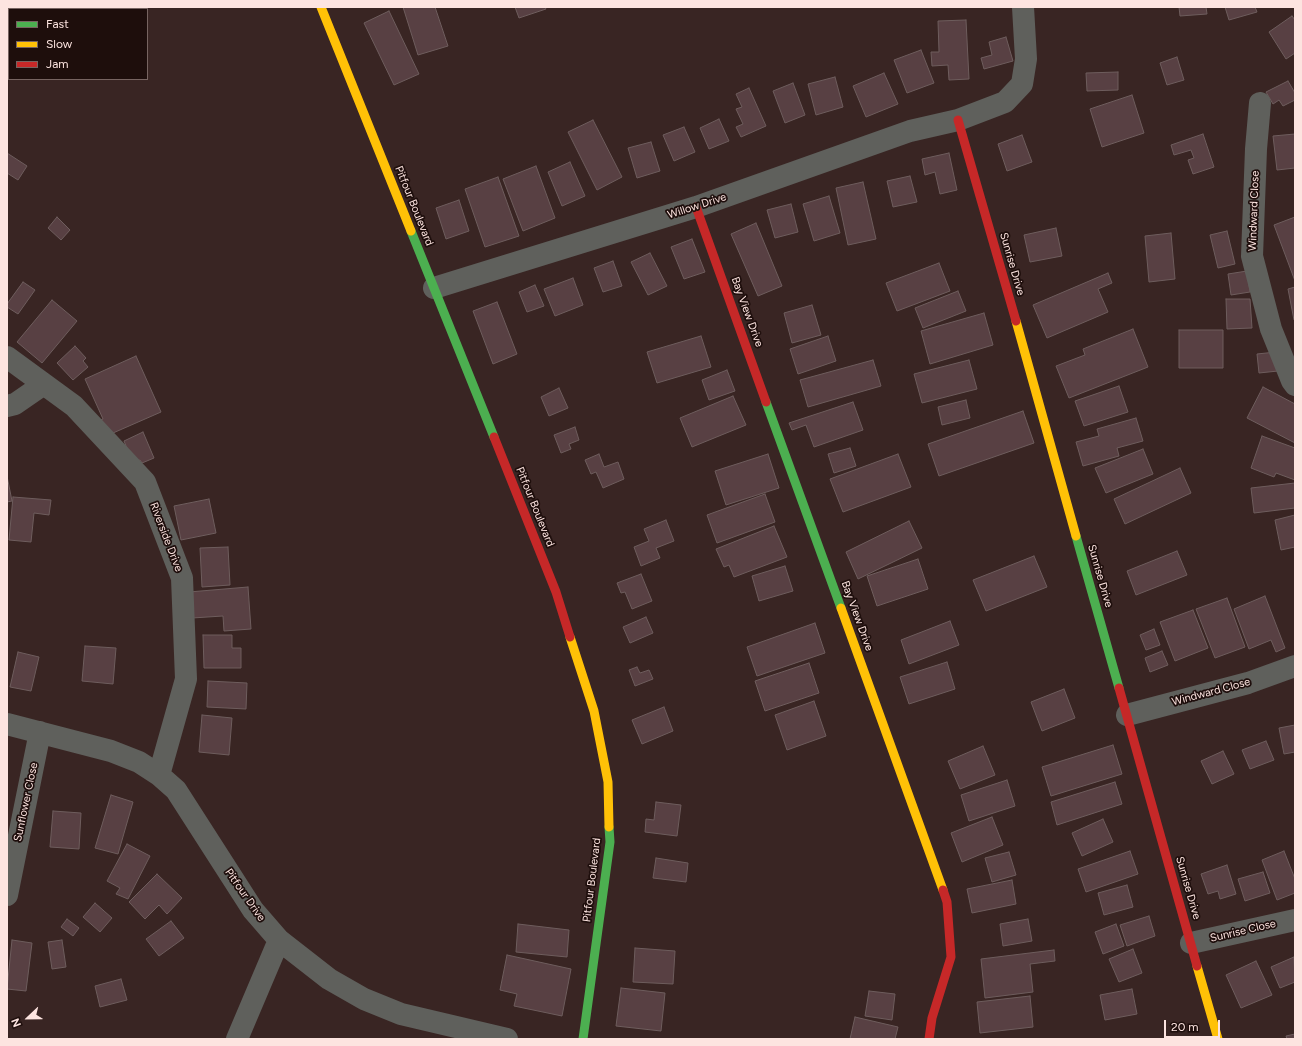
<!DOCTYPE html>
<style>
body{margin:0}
#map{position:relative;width:1302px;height:1046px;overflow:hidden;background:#392523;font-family:Figtree,sans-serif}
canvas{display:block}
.frame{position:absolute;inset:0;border:8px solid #fde4e0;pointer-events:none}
.legend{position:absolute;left:8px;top:8px;width:140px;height:72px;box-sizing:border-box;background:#1e0e0c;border:1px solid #776461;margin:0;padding:5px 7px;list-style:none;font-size:12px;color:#fde4e0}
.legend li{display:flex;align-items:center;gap:8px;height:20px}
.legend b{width:20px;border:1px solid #776461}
.north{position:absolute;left:8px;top:998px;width:40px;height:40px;-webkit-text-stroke:3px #1e0e0c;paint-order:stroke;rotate:248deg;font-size:11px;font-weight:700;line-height:16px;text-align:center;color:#fde4e0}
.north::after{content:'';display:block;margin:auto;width:14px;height:18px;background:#fde4e0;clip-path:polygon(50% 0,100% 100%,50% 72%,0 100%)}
.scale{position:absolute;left:1164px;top:1020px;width:56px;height:18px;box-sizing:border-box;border:2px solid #fde4e0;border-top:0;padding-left:5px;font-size:12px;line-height:14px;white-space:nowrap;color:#fde4e0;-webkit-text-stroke:3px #1e0e0c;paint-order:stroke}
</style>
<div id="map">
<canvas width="1302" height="1046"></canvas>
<div class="frame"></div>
<ul class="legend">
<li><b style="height:5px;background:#4caf50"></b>Fast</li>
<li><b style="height:5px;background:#ffc107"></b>Slow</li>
<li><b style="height:5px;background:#c62828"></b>Jam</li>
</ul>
<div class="north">N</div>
<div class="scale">20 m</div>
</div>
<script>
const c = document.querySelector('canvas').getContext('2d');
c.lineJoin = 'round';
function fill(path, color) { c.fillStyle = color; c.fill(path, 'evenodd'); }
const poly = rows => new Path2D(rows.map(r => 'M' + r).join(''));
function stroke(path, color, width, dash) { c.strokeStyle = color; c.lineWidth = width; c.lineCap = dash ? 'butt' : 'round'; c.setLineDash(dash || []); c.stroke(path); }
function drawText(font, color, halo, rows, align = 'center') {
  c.font = font + ' Figtree,sans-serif'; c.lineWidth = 3.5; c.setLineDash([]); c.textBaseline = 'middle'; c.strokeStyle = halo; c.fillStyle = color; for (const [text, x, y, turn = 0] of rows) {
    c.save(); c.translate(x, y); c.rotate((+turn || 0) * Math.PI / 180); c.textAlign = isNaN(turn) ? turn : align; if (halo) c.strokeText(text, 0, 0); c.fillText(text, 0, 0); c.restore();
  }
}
const building = poly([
 [403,7,435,7,448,46,418,55,403,7],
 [515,7,545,7,546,9,519,18,515,7],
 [1179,7,1206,7,1207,14,1180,16,1179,7],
 [1225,7,1255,7,1257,12,1229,20,1225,7],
 [389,11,419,74,394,85,364,23,389,11],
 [1292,16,1295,20,1295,53,1286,59,1269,32,1292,16],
 [966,20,969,79,949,80,948,65,932,66,931,52,939,52,938,21,966,20],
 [1006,37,1013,61,984,69,981,58,992,55,989,42,1006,37],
 [921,50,934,83,907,93,894,60,921,50],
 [1177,57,1184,80,1167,85,1160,63,1177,57],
 [1118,72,1118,90,1087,91,1086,73,1118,72],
 [884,73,898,104,866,117,853,86,884,73],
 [835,77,843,107,816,115,808,84,835,77],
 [1288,81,1295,93,1295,100,1283,106,1279,100,1273,104,1266,92,1288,81],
 [793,83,805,115,785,123,773,91,793,83],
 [749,88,766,126,741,137,736,127,743,124,736,109,742,107,736,94,749,88],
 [1132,95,1144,133,1102,147,1090,109,1132,95],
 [719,119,729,141,709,149,700,128,719,119],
 [593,120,622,177,597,190,568,132,593,120],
 [684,127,695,152,674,161,663,135,684,127],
 [1203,134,1214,167,1193,174,1188,160,1194,158,1191,150,1174,155,1171,145,1203,134],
 [1295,134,1295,168,1277,170,1273,136,1295,134],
 [1022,135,1032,162,1007,171,998,144,1022,135],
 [651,142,660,171,637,178,628,148,651,142],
 [7,153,27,166,18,180,7,173,7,153],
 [949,153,957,190,940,194,935,172,925,175,922,159,949,153],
 [570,162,585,196,562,206,548,172,570,162],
 [536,166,555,218,523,231,503,179,536,166],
 [910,176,917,202,893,207,887,181,910,176],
 [498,177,519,236,485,247,465,189,498,177],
 [863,182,876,239,848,245,836,188,863,182],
 [829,196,840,233,814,241,803,204,829,196],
 [459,200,469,231,446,239,436,208,459,200],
 [791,204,798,232,775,238,767,210,791,204],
 [57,217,70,230,61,240,48,228,57,217],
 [1295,217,1295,281,1274,225,1295,217],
 [756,223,782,286,758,296,731,234,756,223],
 [1056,228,1062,256,1030,262,1024,235,1056,228],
 [1227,231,1235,264,1218,268,1210,235,1227,231],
 [1171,233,1175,279,1149,282,1145,236,1171,233],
 [692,239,705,272,684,279,671,247,692,239],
 [650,253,667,286,648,295,631,262,650,253],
 [613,261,622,286,603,292,594,268,613,261],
 [939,263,950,291,897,311,886,283,939,263],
 [1247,271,1250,292,1231,295,1228,274,1247,271],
 [1108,273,1112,283,1098,289,1108,312,1047,338,1033,305,1108,273],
 [573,278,583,305,555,316,544,289,573,278],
 [23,282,35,290,18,314,7,307,7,304,23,282],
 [535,285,544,306,527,312,519,292,535,285],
 [1295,287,1295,320,1294,320,1288,289,1295,287],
 [958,291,966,311,923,328,915,308,958,291],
 [1226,299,1250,299,1252,328,1227,329,1226,299],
 [52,300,77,321,42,363,17,342,52,300],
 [497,302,517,354,493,364,473,311,497,302],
 [812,305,821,335,792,343,784,313,812,305],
 [984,313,993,345,930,364,921,331,984,313],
 [1133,329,1148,367,1069,398,1056,366,1085,355,1083,349,1133,329],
 [1179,330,1223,330,1223,368,1179,368,1179,330],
 [701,336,711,367,657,383,647,352,701,336],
 [828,336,836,361,798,374,790,349,828,336],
 [75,346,86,358,83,361,88,367,73,380,57,363,75,346],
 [1276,352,1278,371,1259,373,1257,354,1276,352],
 [136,356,161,412,97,440,90,424,103,419,85,379,136,356],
 [873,360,881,386,808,407,800,380,873,360],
 [969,360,977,389,922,403,914,374,969,360],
 [727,370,735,391,709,400,702,380,727,370],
 [1119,386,1128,412,1084,426,1075,401,1119,386],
 [1263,387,1295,404,1295,443,1247,418,1263,387],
 [559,388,568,408,549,416,541,397,559,388],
 [733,396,746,425,692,447,680,418,733,396],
 [966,400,970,418,942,425,938,407,966,400],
 [853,402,863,430,814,447,806,425,792,430,789,423,853,402],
 [1023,411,1034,443,939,476,928,444,1023,411],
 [1136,418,1143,441,1117,448,1119,456,1083,466,1076,442,1099,436,1097,429,1136,418],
 [575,427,579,440,569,444,571,449,561,453,554,435,575,427],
 [143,432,154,458,142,463,140,460,133,463,124,441,143,432],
 [1262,436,1295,448,1295,480,1276,473,1274,477,1251,468,1262,436],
 [850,448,856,466,834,473,828,454,850,448],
 [1143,449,1153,474,1106,493,1095,468,1143,449],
 [599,454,604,467,618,462,624,479,603,488,596,472,591,474,585,460,599,454],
 [768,454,779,488,726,505,715,471,768,454],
 [898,454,911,487,843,512,830,479,898,454],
 [1180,468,1191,493,1125,524,1114,499,1180,468],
 [7,476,12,501,7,502,7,476],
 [1295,483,1295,508,1254,513,1251,488,1295,483],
 [765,494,775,522,717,543,707,515,765,494],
 [13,497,51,500,49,515,34,513,31,542,9,540,13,497],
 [209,499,216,533,181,540,174,506,209,499],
 [1295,515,1295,547,1281,550,1275,520,1295,515],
 [666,520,674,541,656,548,660,558,641,566,634,547,649,541,644,529,666,520],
 [909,521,922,548,858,579,846,552,909,521],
 [774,526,787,557,734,577,729,565,724,567,716,549,774,526],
 [228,547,230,585,202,587,200,548,228,547],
 [1177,551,1187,575,1136,595,1127,571,1177,551],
 [1034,556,1047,587,986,611,973,580,1034,556],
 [918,559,928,589,877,606,867,576,918,559],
 [785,566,793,591,759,601,752,576,785,566],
 [641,574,652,601,632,609,625,592,621,593,617,583,641,574],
 [248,587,251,629,224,631,223,616,192,618,189,592,248,587],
 [1265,596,1285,648,1276,652,1271,640,1249,649,1234,609,1265,596],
 [1227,598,1245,647,1215,658,1196,609,1227,598],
 [1193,610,1208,648,1175,661,1160,622,1193,610],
 [646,617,653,633,630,643,623,627,646,617],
 [950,621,959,645,909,664,901,640,950,621],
 [815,623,825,653,757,676,747,647,815,623],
 [1154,629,1160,645,1146,650,1140,635,1154,629],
 [203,635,232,635,232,648,241,648,241,668,204,668,203,635],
 [85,646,116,648,113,684,82,681,85,646],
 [1162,651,1168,665,1150,672,1145,658,1162,651],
 [18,652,39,657,31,691,10,687,18,652],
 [947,662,955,689,909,704,900,677,947,662],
 [809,663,819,693,765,711,755,681,809,663],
 [637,667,640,673,649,670,653,679,635,686,629,670,637,667],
 [208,681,247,683,246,709,207,707,208,681],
 [1064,689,1075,718,1042,731,1031,702,1064,689],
 [814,701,826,736,787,750,775,715,814,701],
 [664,707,673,731,642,744,632,720,664,707],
 [202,715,232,718,229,755,199,752,202,715],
 [1295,725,1295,752,1284,754,1279,728,1295,725],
 [1266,741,1274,760,1250,769,1242,750,1266,741],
 [1113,745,1122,774,1051,796,1042,767,1113,745],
 [983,746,995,775,960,789,948,761,983,746],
 [1223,751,1234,774,1212,784,1201,761,1223,751],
 [1007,780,1015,806,969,821,961,795,1007,780],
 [1115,782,1122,804,1057,825,1051,802,1115,782],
 [111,795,133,802,118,854,95,848,111,795],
 [656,802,681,805,677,836,645,832,646,819,654,820,656,802],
 [53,811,81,813,79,849,50,847,53,811],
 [992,817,1003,845,962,862,951,833,992,817],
 [1103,819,1113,842,1082,856,1072,833,1103,819],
 [127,844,150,856,128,899,116,894,120,888,107,881,127,844],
 [1130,851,1138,874,1086,892,1078,869,1130,851],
 [1284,851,1295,879,1295,893,1277,900,1262,860,1284,851],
 [1009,852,1016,875,992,882,985,858,1009,852],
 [656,858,688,863,686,882,653,878,656,858],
 [1227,865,1236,894,1220,899,1218,891,1208,894,1201,874,1227,865],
 [1263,872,1270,893,1245,901,1238,879,1263,872],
 [157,874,182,898,167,914,159,905,145,919,129,902,157,874],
 [1012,880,1016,904,972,913,967,889,1012,880],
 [1127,885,1133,907,1104,915,1098,893,1127,885],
 [95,903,112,918,100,932,83,917,95,903],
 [1149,916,1155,936,1127,946,1120,925,1149,916],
 [67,919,79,928,73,936,61,927,67,919],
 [1028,919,1032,941,1003,946,1000,924,1028,919],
 [171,921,184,938,159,956,146,939,171,921],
 [518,924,569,930,567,957,516,952,518,924],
 [1116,924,1124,946,1103,954,1095,932,1116,924],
 [12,940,32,943,26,991,7,989,12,940],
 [62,940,66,967,52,969,48,942,62,940],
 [635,948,675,951,673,984,633,982,635,948],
 [1133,949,1142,973,1119,982,1109,959,1133,949],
 [1054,950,1055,961,1030,964,1033,992,985,998,981,959,1054,950],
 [507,955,571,969,562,1016,514,1006,517,994,500,990,507,955],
 [1294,957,1295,982,1280,988,1271,967,1294,957],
 [1256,961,1272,995,1241,1008,1226,975,1256,961],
 [121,979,127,1000,100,1007,95,986,121,979],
 [621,988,665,993,661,1031,616,1026,621,988],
 [1132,989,1137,1014,1105,1020,1100,995,1132,989],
 [869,991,895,994,892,1020,865,1016,869,991],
 [1030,996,1033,1027,980,1033,977,1002,1030,996],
 [855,1017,898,1027,895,1039,850,1039,855,1017],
 [1295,1034,1295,1039,1287,1039,1286,1036,1295,1034]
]);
fill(building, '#584043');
stroke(building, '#6e5d5d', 1);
stroke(poly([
 [1260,103,1256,149,1252,256,1271,329,1292,381,1295,385],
 [434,288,696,207,910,131,958,120,1005,102,1022,84,1026,59,1023,7],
 [7,357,74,406,145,482,182,578,186,679,159,775],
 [7,406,15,404,44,384],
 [1127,715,1248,683,1295,666],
 [7,724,111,751,139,762,159,775,176,790,253,910,279,940,329,979,364,999,401,1014,507,1039],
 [7,895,40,732],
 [1191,943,1295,920],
 [237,1039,279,940]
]), '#5f605c', 22);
stroke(poly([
 [411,231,494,437],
 [766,402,841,608],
 [1076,536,1119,688],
 [583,1039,610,842,609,827]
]), '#4caf50', 9);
stroke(poly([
 [321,7,411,231],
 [1016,321,1076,536],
 [841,608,943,890],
 [570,637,594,711,608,782,609,827],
 [1197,966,1218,1039]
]), '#ffc107', 9);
stroke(poly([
 [958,120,1016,321],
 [696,207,766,402],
 [494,437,556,592,570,637],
 [1119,688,1197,966],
 [929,1039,932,1018,951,957,947,902,943,890]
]), '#c62828', 9);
drawText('11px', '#fde4e0', '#1e0e0c', [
 ["Pitfour Boulevard",414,206,68],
 ["Willow Drive",697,206,-18],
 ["Windward Close",1254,211,-88],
 ["Sunrise Drive",1012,264,74],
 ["Bay View Drive",747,312,70],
 ["Pitfour Boulevard",535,507,68],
 ["Riverside Drive",166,537,69],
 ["Sunrise Drive",1100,576,74],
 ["Bay View Drive",857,616,70],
 ["Windward Close",1211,692,-15],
 ["Sunflower Close",26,802,-78],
 ["Pitfour Boulevard",592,880,-83],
 ["Sunrise Drive",1188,888,74],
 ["Pitfour Drive",245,895,55],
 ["Sunrise Close",1243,931,-13]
]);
</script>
